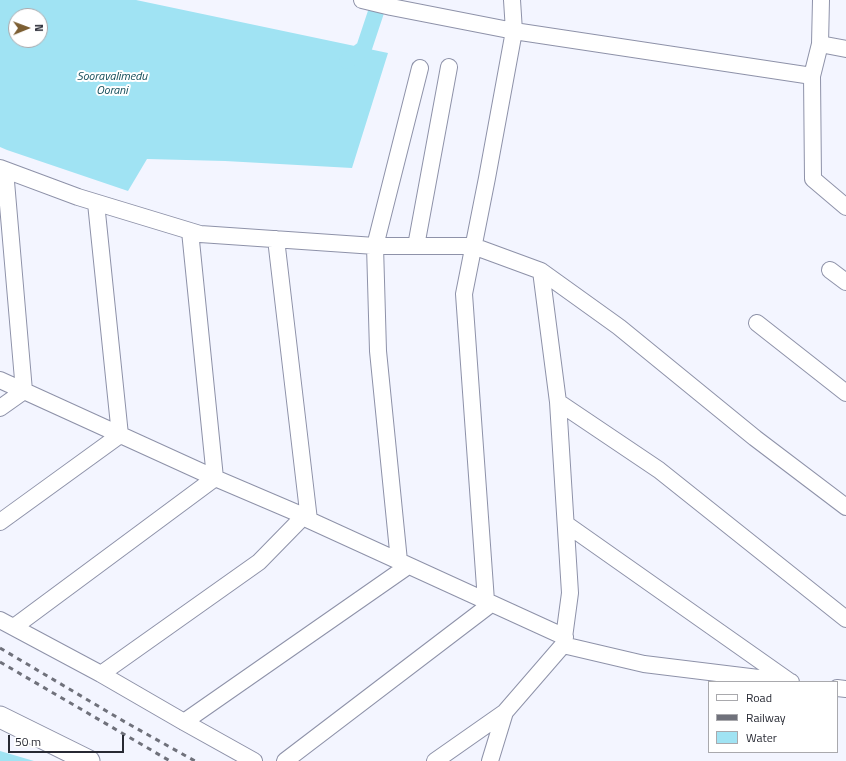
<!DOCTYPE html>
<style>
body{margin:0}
#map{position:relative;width:846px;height:761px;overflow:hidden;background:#f3f5ff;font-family:"Titillium Web",sans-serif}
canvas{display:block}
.legend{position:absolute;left:708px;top:681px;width:130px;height:72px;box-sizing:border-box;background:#fff;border:1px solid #a9a9ad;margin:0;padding:5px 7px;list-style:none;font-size:12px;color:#272933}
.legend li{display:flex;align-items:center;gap:8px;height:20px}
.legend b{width:20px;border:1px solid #a9a9ad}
.north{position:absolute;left:8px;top:8px;width:40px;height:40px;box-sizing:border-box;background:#fff;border:1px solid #a9a9ad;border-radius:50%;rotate:89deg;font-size:11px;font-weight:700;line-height:16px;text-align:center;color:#272933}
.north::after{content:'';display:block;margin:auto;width:14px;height:18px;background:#7c5e32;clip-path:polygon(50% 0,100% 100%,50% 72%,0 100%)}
.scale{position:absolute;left:8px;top:735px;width:116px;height:18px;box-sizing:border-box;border:2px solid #272933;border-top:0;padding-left:5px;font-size:12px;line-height:14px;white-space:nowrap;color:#272933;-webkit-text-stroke:3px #fff;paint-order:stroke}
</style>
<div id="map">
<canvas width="846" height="761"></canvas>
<ul class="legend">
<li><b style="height:5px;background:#fff"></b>Road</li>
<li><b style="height:5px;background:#6f717b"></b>Railway</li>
<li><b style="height:11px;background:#a0e3f3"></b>Water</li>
</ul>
<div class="north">N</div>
<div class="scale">50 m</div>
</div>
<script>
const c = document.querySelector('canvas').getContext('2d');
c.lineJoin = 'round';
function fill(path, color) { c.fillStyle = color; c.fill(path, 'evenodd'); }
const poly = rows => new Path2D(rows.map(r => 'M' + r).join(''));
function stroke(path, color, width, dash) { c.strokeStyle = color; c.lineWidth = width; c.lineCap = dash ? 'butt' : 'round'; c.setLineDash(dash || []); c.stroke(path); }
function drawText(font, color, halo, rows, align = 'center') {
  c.font = font + ' "Titillium Web",sans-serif'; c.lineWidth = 4; c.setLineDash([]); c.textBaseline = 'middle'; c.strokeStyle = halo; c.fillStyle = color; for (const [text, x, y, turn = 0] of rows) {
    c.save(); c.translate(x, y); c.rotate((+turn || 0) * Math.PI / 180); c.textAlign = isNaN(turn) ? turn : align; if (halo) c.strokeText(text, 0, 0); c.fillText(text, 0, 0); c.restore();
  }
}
fill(poly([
 [0,0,136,0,388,53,352,168,225,161,147,159,128,191,7,150,0,147],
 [16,16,40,16,40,40,16,40],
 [0,751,34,761,0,761]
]), '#a0e3f3');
stroke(poly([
 [347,61,364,48,380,0]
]), '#a0e3f3', 16);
const minor = poly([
 [362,0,391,7,514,31,812,76],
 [821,0,820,44,812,76,813,179,846,207],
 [820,44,846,49],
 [0,168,78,197,200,234,375,246,473,246,541,271,558,402,570,593,563,645,644,664,791,682],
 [276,239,309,520],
 [416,246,449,67],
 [830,270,846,282],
 [541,271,619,327,755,438,846,507],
 [757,323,846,393],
 [0,380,215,478,304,516,309,520,565,637],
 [558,402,659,470,846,619],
 [0,408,24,391,5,170],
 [0,522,120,435,96,203],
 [566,524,789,681],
 [399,561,378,351,375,246,420,68],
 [486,601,464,294,487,178,514,31,512,0],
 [0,620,101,674,184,722,254,761],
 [14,627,215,478,190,231],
 [101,674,259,562,304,516],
 [837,688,846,689],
 [184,722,408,566],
 [285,761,491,604],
 [435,761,505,712],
 [490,761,505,712,563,645]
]);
const tertiary = poly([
 [0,717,89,761]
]);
stroke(minor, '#8e92a9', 18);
stroke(tertiary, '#8e92a9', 23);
stroke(minor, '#fff', 16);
stroke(tertiary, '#fff', 21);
stroke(poly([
 [0,648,125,722,195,761],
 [0,662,170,761]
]), '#6f717b', 3, [5, 5]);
drawText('italic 12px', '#134c58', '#fff', [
 ["Sooravalimedu",112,77],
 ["Oorani",112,91]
]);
</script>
